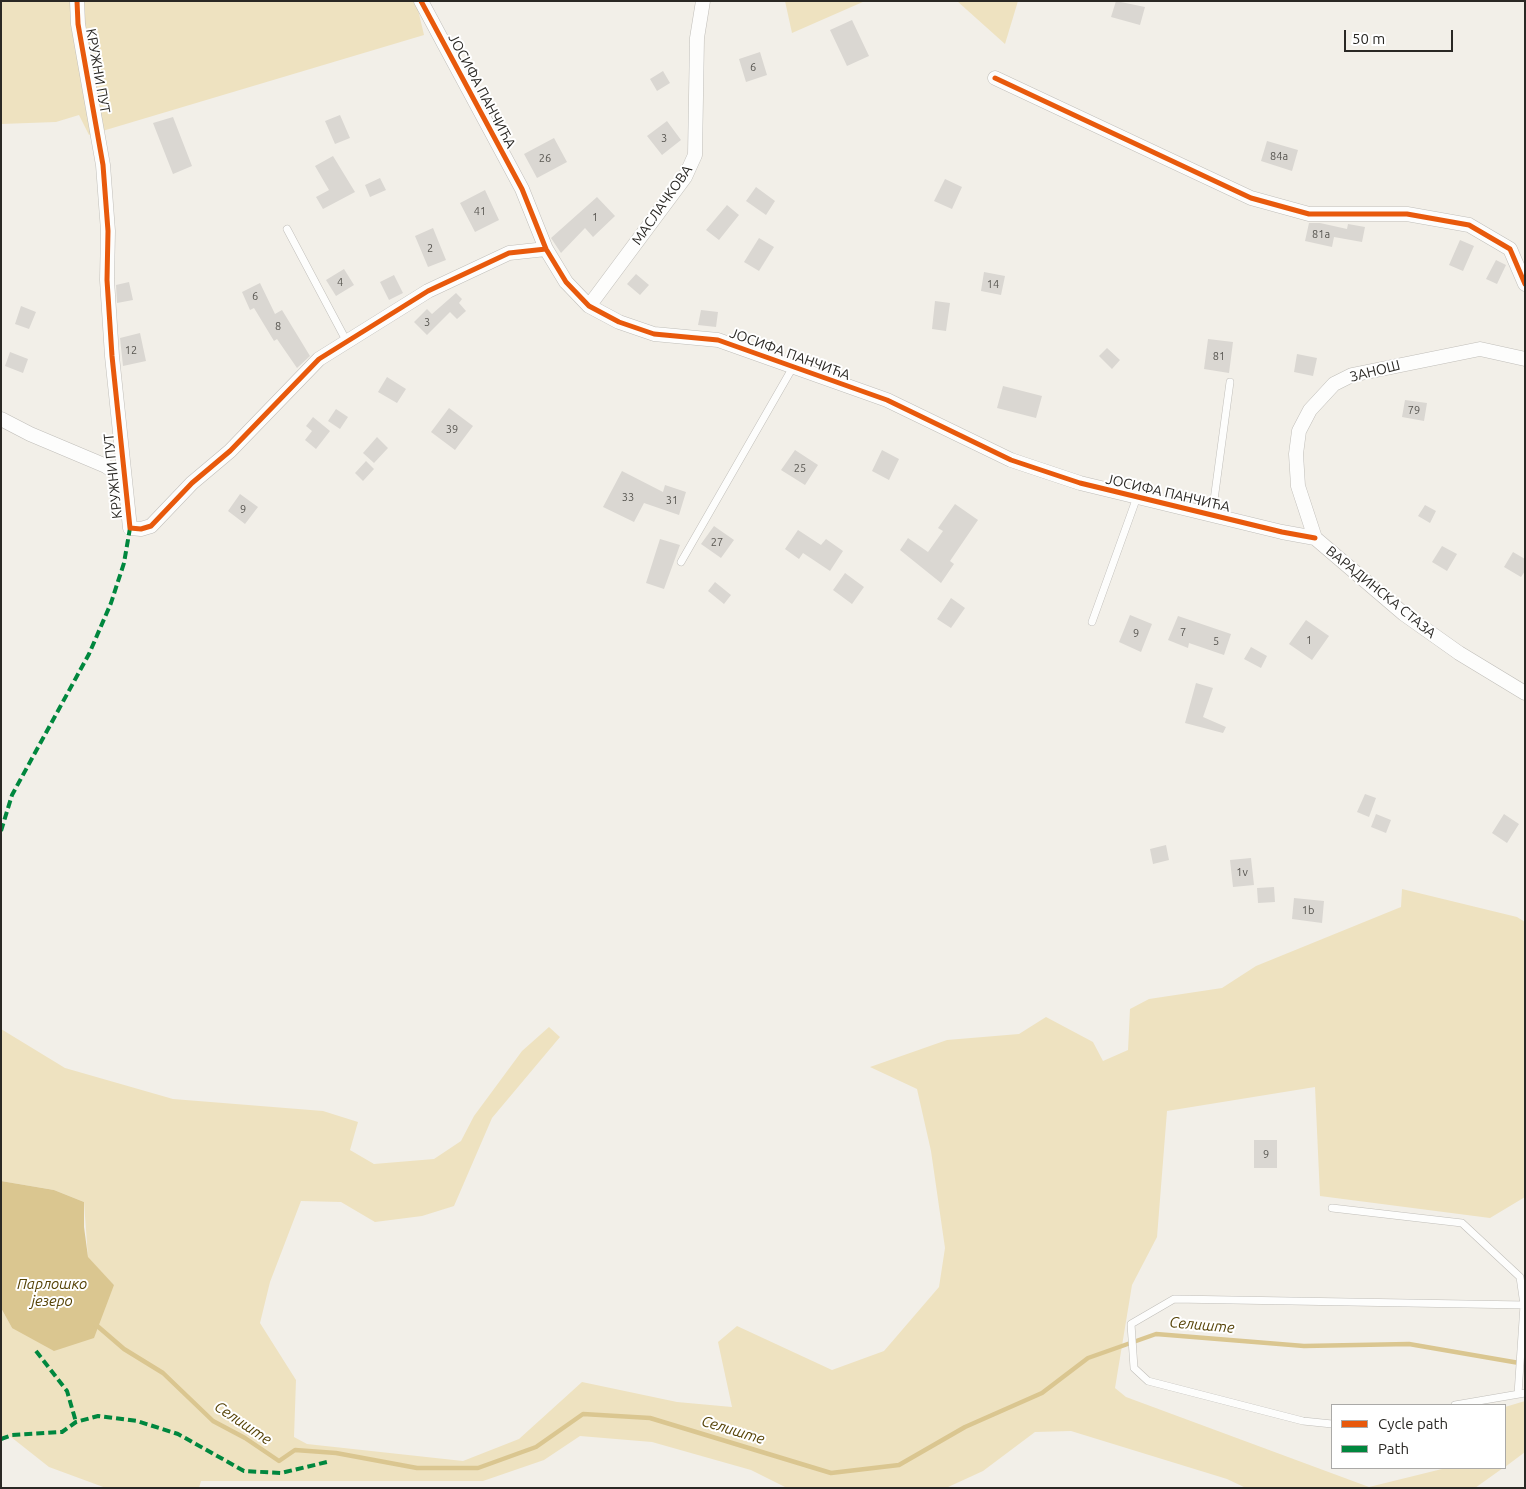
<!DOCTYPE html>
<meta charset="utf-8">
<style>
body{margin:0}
#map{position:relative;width:1526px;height:1489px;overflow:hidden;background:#f2efe8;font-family:Ubuntu,sans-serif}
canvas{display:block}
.frame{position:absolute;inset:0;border:2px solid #2a2824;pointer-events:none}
.legend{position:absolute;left:1331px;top:1404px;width:175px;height:65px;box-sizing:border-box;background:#fff;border:1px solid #aaa9a7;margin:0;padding:6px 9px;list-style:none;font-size:15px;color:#2a2824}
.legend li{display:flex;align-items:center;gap:10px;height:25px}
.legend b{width:25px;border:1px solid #aaa9a7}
.scale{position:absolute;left:1344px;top:30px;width:109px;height:22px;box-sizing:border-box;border:2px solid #2a2824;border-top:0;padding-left:6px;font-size:15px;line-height:18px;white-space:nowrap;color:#2a2824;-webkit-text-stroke:4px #fff;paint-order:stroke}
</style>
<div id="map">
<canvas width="1526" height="1489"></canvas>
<div class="frame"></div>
<ul class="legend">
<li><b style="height:6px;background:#e8590c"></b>Cycle path</li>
<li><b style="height:6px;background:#00873e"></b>Path</li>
</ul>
<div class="scale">50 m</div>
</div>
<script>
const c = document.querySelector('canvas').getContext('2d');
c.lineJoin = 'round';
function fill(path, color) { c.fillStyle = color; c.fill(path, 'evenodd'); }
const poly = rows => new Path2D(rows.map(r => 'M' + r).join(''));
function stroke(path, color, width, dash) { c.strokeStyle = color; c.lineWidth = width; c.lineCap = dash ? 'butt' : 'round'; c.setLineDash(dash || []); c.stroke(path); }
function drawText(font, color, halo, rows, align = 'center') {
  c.font = font + ' Ubuntu,sans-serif'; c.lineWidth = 4; c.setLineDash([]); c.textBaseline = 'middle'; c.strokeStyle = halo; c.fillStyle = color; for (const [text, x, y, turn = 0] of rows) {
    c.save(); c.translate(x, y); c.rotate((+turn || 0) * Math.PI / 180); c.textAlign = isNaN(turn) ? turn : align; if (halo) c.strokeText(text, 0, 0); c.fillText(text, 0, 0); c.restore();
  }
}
fill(poly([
 [1,1,416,1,424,35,89,135,79,115,56,122,1,124],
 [785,1,865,1,792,33],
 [957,1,1018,1,1005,44],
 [1402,889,1517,917,1525,922,1525,1197,1490,1218,1320,1196,1315,1087,1167,1111,1157,1237,1132,1285,1115,1388,1126,1397,1369,1487,1446,1468,1503,1468,1475,1488,1246,1488,1227,1479,1071,1431,1035,1432,983,1471,946,1488,787,1488,751,1470,652,1442,580,1436,544,1460,483,1481,201,1481,199,1488,106,1488,49,1467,11,1437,1,1436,1,1308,12,1328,114,1285,88,1258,84,1202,54,1190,1,1181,1,1029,65,1068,173,1099,323,1111,358,1122,350,1150,374,1164,434,1159,461,1141,474,1116,522,1051,549,1027,560,1037,492,1118,454,1206,422,1216,375,1222,341,1202,301,1201,270,1282,260,1323,296,1380,294,1437,307,1444,463,1461,519,1439,582,1382,677,1402,732,1407,718,1342,737,1326,832,1370,884,1351,939,1287,945,1248,931,1151,917,1089,870,1067,947,1040,1019,1034,1046,1017,1093,1042,1103,1061,1128,1050,1130,1009,1149,999,1222,988,1256,966,1401,907],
 [1525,1401,1525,1452,1505,1467,1505,1407]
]), '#eee2c0');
fill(poly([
 [1,1181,54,1190,84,1202,84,1227,88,1257,114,1285,94,1338,54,1351,12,1328,1,1308]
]), '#dac690');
stroke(poly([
 [95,1324,124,1349,163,1373,213,1421,245,1438,279,1461,295,1450,336,1453,417,1468,478,1468,536,1447,583,1414,650,1418,831,1473,899,1465,965,1427,1042,1393,1088,1358,1156,1334,1304,1346,1409,1344,1525,1364]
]), '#dac690', 4.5);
fill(poly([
 [1116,1,1145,7,1140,25,1111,17],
 [852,20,869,56,847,66,830,30],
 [760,52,767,75,746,82,739,59],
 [663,71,670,83,657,91,650,79],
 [340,115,350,138,335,144,325,121],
 [173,117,192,166,173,174,153,123],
 [667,121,681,140,662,155,647,136],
 [554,138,567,162,537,178,524,154],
 [1267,141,1298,150,1292,171,1261,161],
 [333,156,355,192,323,209,316,197,329,190,315,166],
 [380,178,386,190,370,197,365,185],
 [945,179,962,187,952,209,934,201],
 [756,187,775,201,766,215,746,201],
 [485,190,499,220,475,232,460,203],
 [597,197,615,216,593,237,585,228,561,253,551,238],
 [727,205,739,215,719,240,706,230],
 [1309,223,1320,223,1347,229,1348,224,1365,227,1362,242,1334,237,1332,247,1305,241],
 [433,228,446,260,428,267,415,236],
 [759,238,774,247,759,271,744,262],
 [1460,240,1474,246,1463,271,1449,265],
 [1496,260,1506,265,1497,284,1486,279],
 [344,269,354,285,336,296,326,280],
 [984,272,1005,276,1001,295,981,291],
 [636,274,649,285,640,295,627,284],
 [394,275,403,293,389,300,380,282],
 [129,282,133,300,117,303,116,285],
 [260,283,275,314,282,310,310,356,297,368,277,339,274,341,254,308,250,310,242,292],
 [456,293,462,299,459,303,466,311,457,319,450,312,427,335,414,322,427,309,432,314],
 [935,301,950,303,946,331,932,329],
 [21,306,36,312,29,329,15,324],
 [701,310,718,312,716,327,698,325],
 [140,333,146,361,123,366,120,338],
 [1208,339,1233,342,1229,373,1204,369],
 [1107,348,1120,360,1112,369,1099,356],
 [10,352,28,359,23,373,5,366],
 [1297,354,1317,358,1313,376,1294,372],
 [387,377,406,389,397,403,378,392],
 [1003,386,1042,396,1036,418,997,408],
 [1405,400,1427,403,1424,421,1402,417],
 [449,408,473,426,455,450,431,432],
 [336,409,348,417,340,429,328,421],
 [313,417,330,431,316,449,305,440,312,431,306,426],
 [377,437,388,448,374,463,363,453],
 [795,450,818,465,805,485,781,470],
 [882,450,899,459,889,480,872,471],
 [366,461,374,469,363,481,355,473],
 [622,471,663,492,665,485,686,492,679,515,644,503,634,522,603,507],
 [240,494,258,507,245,524,228,511],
 [955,504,978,520,950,561,954,564,941,583,900,550,908,538,928,552,943,531,938,528],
 [1425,505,1436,511,1430,523,1418,516],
 [714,526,734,540,721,558,701,544],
 [798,530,821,545,826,539,843,551,830,571,803,553,799,559,785,549],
 [660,539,680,545,664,589,646,583],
 [1442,546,1457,554,1447,571,1432,562],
 [1513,552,1525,559,1525,571,1521,577,1504,567],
 [845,573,864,587,852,604,833,590],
 [715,582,731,595,724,604,708,591],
 [951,598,965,608,951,628,937,619],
 [1130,615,1152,624,1141,652,1119,642],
 [1178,616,1231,634,1224,655,1189,643,1188,648,1168,640],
 [1306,620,1329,636,1312,660,1289,644],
 [1251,647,1267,656,1261,668,1244,659],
 [1196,683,1213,688,1203,717,1226,727,1223,733,1185,723],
 [1365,794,1376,798,1369,817,1357,812],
 [1376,814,1391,820,1386,833,1371,827],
 [1504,814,1519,824,1507,843,1492,833],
 [1166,845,1169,860,1153,864,1150,849],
 [1251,858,1254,885,1233,887,1230,860],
 [1274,887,1275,902,1258,903,1257,888],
 [1294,898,1324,901,1322,923,1292,919],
 [1254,1140,1277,1140,1277,1168,1254,1168]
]), '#dad7d2');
const service = poly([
 [287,229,347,342],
 [1212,515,1230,382],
 [681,562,793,367],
 [1092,622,1137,497],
 [1332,1208,1462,1223,1520,1277,1524,1305,1518,1394],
 [1455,1405,1525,1393],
 [1332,1424,1303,1421,1148,1381,1134,1368,1131,1324,1174,1299,1525,1305]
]);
const minor = poly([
 [77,1,78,24,103,165,108,231,107,280,112,356,130,528,141,529,151,526,192,483,230,451,319,359,428,291,509,253,546,249],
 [421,1,522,189,546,249,566,282,589,306,619,322,654,334,718,340,887,400,1011,460,1080,483,1282,532,1315,538],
 [995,78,1251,198,1309,214,1407,214,1469,225,1510,249,1525,284],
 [589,306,685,177,695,155,697,38,703,1],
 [1525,359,1480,349,1352,375,1334,384,1310,410,1299,431,1296,454,1298,486,1315,538,1404,614,1459,653,1525,693],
 [1,419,30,434,106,466,125,480]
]);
stroke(service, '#c0beb9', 8);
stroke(minor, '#c0beb9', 15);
stroke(service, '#fdfdfc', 7);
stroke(minor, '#fdfdfc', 14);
stroke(poly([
 [1,831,12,795,89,654,111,603,124,563,130,528],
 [36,1351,67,1391,76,1422],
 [1,1439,12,1435,62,1432,76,1422,98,1416,137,1421,178,1434,244,1471,281,1473,327,1462]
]), '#00873e', 4, [8, 4]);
stroke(poly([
 [77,1,78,24,103,165,108,231,107,280,112,356,130,528,141,529,151,526,192,483,230,451,319,359,428,291,509,253,546,249],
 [421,1,522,189,546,249,566,282,589,306,619,322,654,334,718,340,887,400,1011,460,1080,483,1282,532,1315,538],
 [995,78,1251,198,1309,214,1407,214,1469,225,1510,249,1525,284]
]), '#e8590c', 5);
drawText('11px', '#575550', null, [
 ["6",753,67],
 ["3",664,138],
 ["84a",1279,156],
 ["26",545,158],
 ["41",480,211],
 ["1",595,217],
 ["81a",1321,234],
 ["2",430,248],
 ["4",340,282],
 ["14",993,284],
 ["6",255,296],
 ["3",427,322],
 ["8",278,326],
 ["12",131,350],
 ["81",1219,356],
 ["79",1414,410],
 ["39",452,429],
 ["25",800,468],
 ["33",628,497],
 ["31",672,500],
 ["9",243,509],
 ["27",717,542],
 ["7",1183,632],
 ["9",1136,633],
 ["1",1309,640],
 ["5",1216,641],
 ["1v",1242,872],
 ["1b",1308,910],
 ["9",1266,1154]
]);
drawText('14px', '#2a2824', '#fff', [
 ["КРУЖНИ ПУТ",98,71,80],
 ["ЈОСИФА ПАНЧИЋА",482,91,62],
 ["МАСЛАЧКОВА",662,205,-55],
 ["ЈОСИФА ПАНЧИЋА",790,354,20],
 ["ЗАНОШ",1375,371,-14],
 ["КРУЖНИ ПУТ",113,476,-96],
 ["ЈОСИФА ПАНЧИЋА",1168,493,13],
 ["ВАРАДИНСКА СТАЗА",1381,592,39]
]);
drawText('italic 15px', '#564307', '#fff', [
 ["Парлошко",52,1284],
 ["језеро",52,1301],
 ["Селиште",1202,1325,5],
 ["Селиште",243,1423,34],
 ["Селиште",733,1430,17]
]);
</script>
